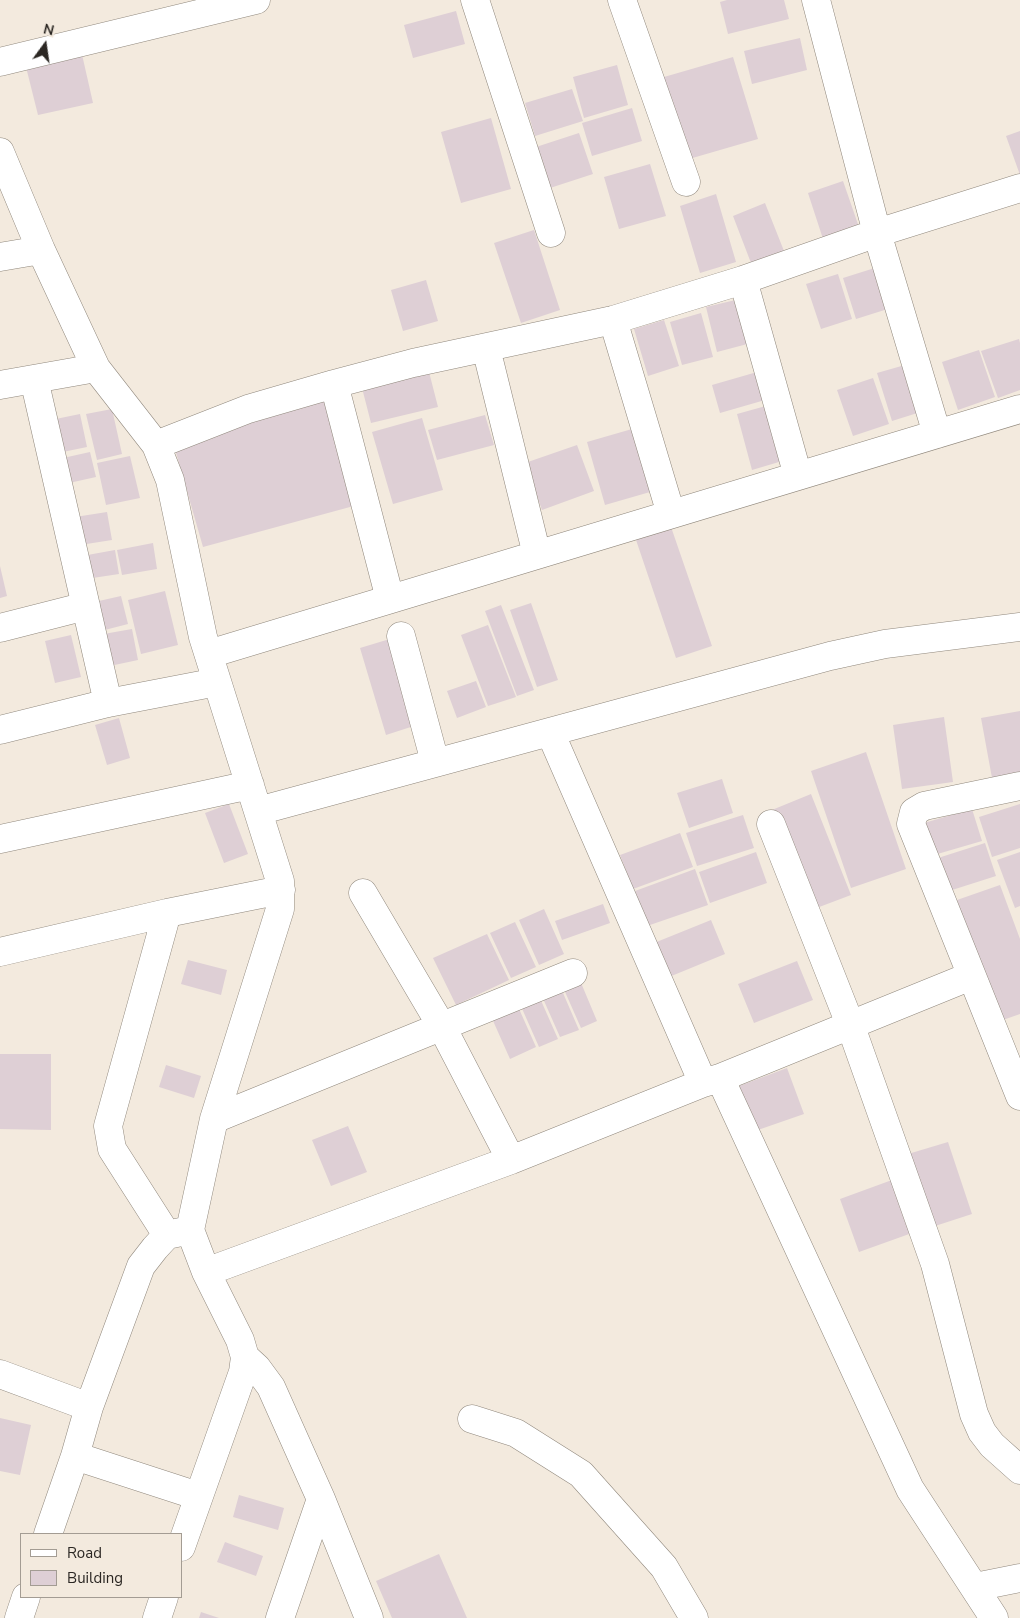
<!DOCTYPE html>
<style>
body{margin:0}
#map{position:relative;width:1020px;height:1618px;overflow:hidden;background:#f3eade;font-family:"Nunito Sans",sans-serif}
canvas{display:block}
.legend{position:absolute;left:20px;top:1533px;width:162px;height:65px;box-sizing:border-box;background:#f3eade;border:1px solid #a39c93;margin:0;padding:6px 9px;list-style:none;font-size:15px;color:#2b2723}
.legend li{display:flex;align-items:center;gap:10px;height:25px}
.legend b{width:25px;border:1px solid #a39c93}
.north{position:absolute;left:20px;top:20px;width:50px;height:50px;-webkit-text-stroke:4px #f3eade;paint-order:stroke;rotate:14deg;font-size:14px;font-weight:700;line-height:20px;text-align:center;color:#2b2723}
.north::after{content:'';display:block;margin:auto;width:18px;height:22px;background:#2b2723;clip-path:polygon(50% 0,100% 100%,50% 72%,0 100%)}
</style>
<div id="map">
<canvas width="1020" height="1618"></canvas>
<ul class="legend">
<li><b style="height:6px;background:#fff"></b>Road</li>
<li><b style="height:14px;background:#decfd5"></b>Building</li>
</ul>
<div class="north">N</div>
</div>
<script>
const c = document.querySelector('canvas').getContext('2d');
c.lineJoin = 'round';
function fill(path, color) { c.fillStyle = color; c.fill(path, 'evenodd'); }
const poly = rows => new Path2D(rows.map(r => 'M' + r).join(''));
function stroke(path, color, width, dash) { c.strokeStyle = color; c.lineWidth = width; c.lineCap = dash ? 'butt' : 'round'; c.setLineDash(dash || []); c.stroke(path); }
fill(poly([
 [727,0,784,0,789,19,728,34,720,2],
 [456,11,465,44,413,58,404,25],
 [800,38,807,70,752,84,744,51],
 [81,50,93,103,38,115,25,63],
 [733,57,758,139,689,159,664,77],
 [617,65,628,105,584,118,573,77],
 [572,89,583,121,535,136,525,103],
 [632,108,642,141,592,156,582,123],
 [491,118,511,189,461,203,441,132],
 [1020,131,1020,175,1006,136],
 [579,133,593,174,550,188,536,147],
 [650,164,666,216,619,229,604,177],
 [843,181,860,230,824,242,808,193],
 [716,194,736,262,700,273,680,206],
 [765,203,784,251,751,263,733,216],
 [534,230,560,310,521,323,494,243],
 [881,266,894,307,856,319,843,278],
 [838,274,852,319,821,329,806,284],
 [426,280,438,321,403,331,391,290],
 [744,298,755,342,717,352,706,307],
 [701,313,713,357,682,365,670,322],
 [664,320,679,366,648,376,634,329],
 [1019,339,1020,343,1020,390,998,398,981,351],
 [979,350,995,397,958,410,942,362],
 [912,363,927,410,892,421,877,373],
 [428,368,438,407,371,423,361,384],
 [764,370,772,398,720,413,712,385],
 [873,378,889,424,853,436,837,390],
 [332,398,361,504,203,547,173,442],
 [773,404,789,459,752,470,737,414],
 [112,409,122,454,97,460,86,414],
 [80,414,87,447,53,454,46,421],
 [485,415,494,445,437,460,428,430],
 [422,418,443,490,393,504,372,432],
 [632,429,650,492,605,505,587,442],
 [577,445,594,491,542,510,525,463],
 [90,452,96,477,60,485,54,460],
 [130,456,140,498,106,505,97,463],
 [107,512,112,540,80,545,75,517],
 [670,524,712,646,676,658,635,537],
 [153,543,157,569,122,575,117,550],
 [115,550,119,574,86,579,82,556],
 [0,566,7,596,0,598],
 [165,591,178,645,141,654,128,600],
 [121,596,128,624,97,632,90,603],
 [531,603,558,680,537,687,510,610],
 [501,605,534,690,517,696,485,611],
 [488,625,516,697,488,706,461,635],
 [132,629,138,660,105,667,98,635],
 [71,635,81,677,55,683,45,641],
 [393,638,420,724,386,735,360,648],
 [476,681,486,707,457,718,447,691],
 [1020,711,1020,773,992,778,981,718],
 [944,717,953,782,902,789,893,725],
 [119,718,130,758,107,765,95,725],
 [866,752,906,869,851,888,811,771],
 [722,779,733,813,689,828,677,793],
 [811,794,851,895,806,912,767,812],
 [229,804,248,854,224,863,205,813],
 [1020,804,1020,848,992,857,979,817],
 [972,809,982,841,934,855,924,823],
 [743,815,754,848,697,866,686,833],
 [680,833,693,867,633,889,620,855],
 [985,843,996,876,949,891,938,858],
 [756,852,767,883,710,903,699,872],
 [1020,852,1020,906,1015,908,997,860],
 [695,869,708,905,647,926,635,891],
 [1000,885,1020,939,1020,1014,1000,1021,957,900],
 [603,904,610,923,562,940,555,921],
 [544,909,564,954,539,965,519,920],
 [711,920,725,954,669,977,654,943],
 [515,922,536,967,511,978,490,933],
 [487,934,509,980,456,1005,433,958],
 [188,960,227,970,221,995,181,984],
 [797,961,813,1000,754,1023,738,984],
 [579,978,597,1021,581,1028,562,985],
 [560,986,579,1030,560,1037,541,994],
 [539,996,558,1039,539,1047,520,1004],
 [516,1002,536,1047,510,1059,490,1014],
 [0,1054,51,1054,51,1130,0,1129],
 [166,1065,201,1076,194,1098,159,1087],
 [787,1068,804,1114,755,1131,739,1086],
 [348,1126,367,1172,331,1186,312,1140],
 [948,1142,972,1214,932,1227,908,1154],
 [892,1180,912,1233,859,1252,840,1199],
 [0,1418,31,1425,20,1475,0,1471],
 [239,1495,284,1508,278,1530,233,1517],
 [225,1542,263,1556,256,1576,217,1562],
 [439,1554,467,1618,392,1618,376,1581],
 [201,1612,219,1618,199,1618]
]), '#decfd5');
const minor = poly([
 [475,0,551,233],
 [622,0,686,182],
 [816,0,877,233,937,434],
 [0,62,256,0],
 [0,152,41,250,96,368,156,445,170,480,203,637,280,881,280,909,214,1119,190,1230,206,1272,240,1340,245,1357,243,1372,181,1547],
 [0,257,41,250],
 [743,280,798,476],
 [613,320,671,514],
 [486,348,537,555],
 [34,379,108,703],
 [334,384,390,599],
 [0,385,96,368],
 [156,445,248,409,334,384,413,363,613,320,743,280,877,233,1020,188],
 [0,628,86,606],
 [401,636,435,762],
 [209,654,1020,409],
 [0,730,108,703,217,682],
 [550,732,703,1083],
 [1020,786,924,806,914,812,911,824,1020,1096],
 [258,811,830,656,885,644,1020,627],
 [771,824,850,1024,935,1264,974,1414,982,1432,992,1445,1020,1470],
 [0,839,250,785],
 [363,893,442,1027,511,1160],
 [167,913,108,1126,112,1149,167,1235],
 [0,952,167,913,281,890],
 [720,1078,910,1489,994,1618],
 [214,1119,573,973],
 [206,1272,511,1160,703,1083,720,1078,971,976],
 [245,1357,257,1368,271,1387,321,1499,369,1618],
 [0,1374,89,1407],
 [472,1419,516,1433,581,1474,664,1567,694,1618],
 [75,1456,198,1496],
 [48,1534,75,1456,89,1407,141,1266,155,1248,167,1235,190,1230],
 [975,1587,1020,1578],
 [19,1618,26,1597],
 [157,1618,164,1597],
 [280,1618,321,1499]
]);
stroke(minor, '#90887d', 29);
stroke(minor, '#fff', 28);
</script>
